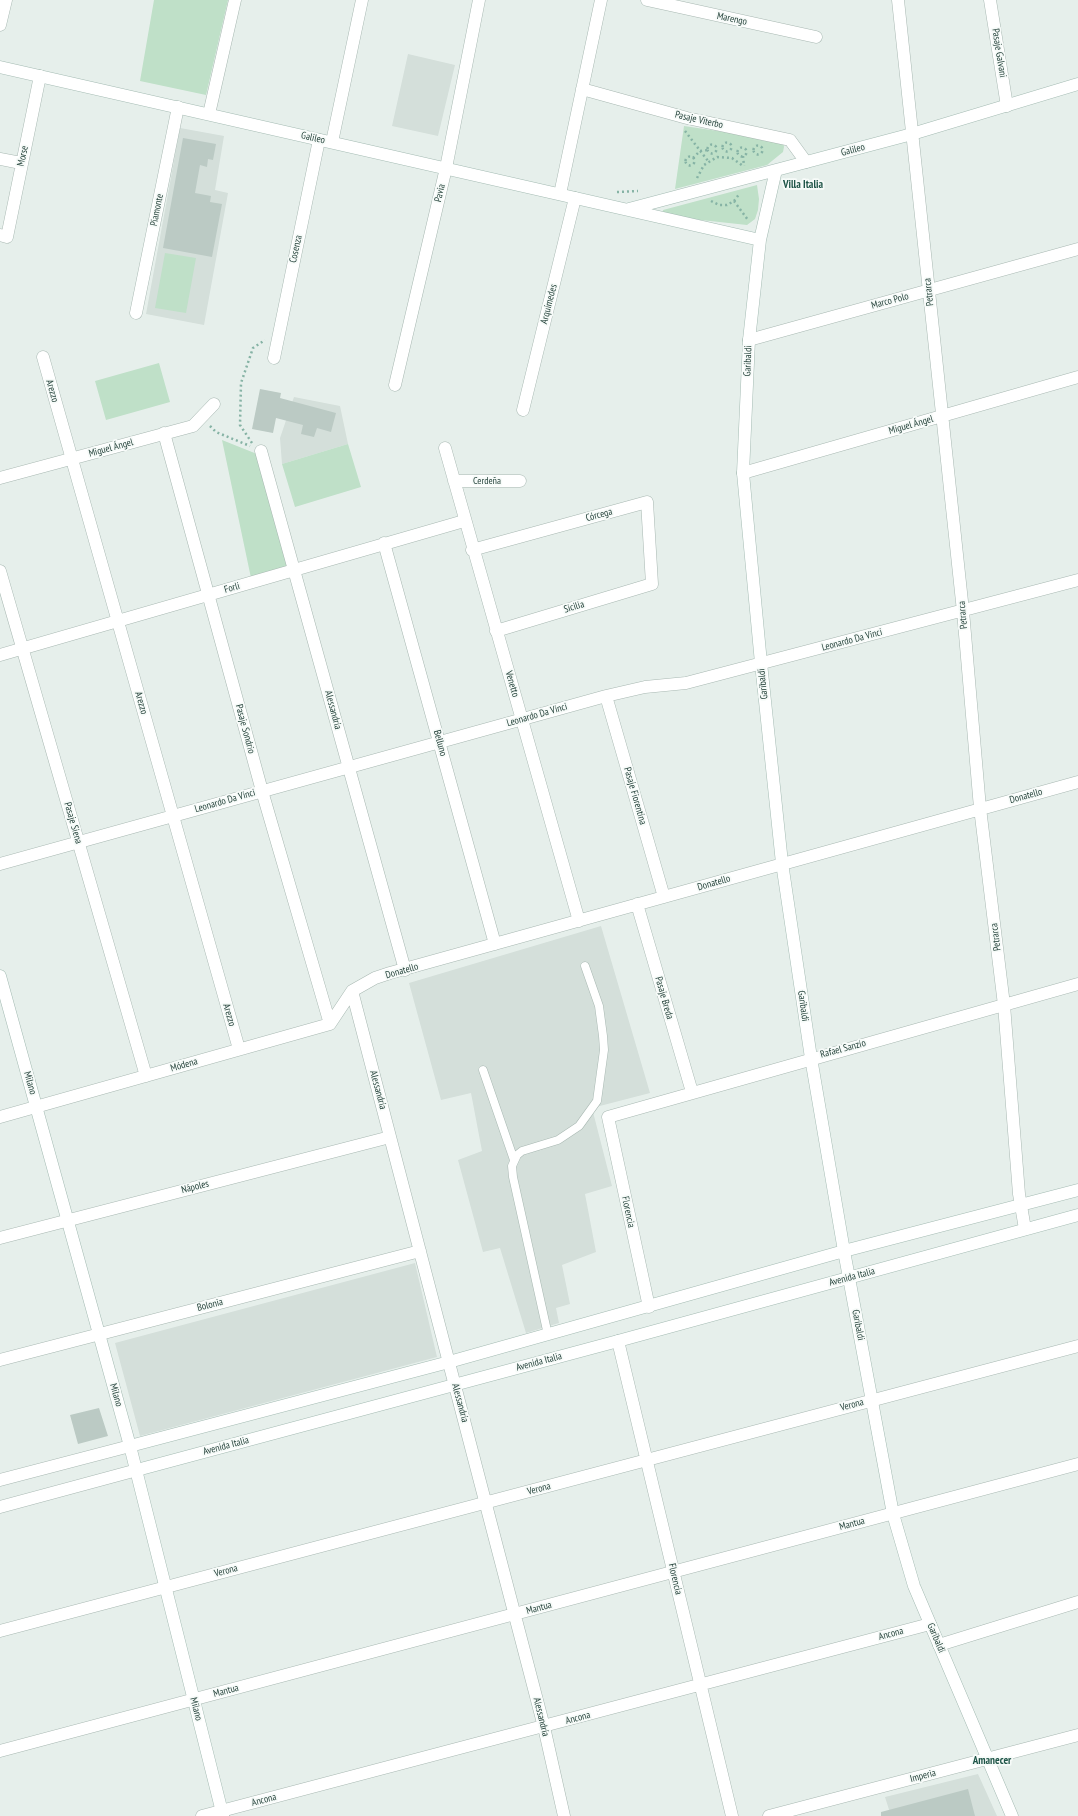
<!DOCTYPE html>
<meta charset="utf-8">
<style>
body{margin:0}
canvas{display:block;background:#e6efeb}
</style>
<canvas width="1078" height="1816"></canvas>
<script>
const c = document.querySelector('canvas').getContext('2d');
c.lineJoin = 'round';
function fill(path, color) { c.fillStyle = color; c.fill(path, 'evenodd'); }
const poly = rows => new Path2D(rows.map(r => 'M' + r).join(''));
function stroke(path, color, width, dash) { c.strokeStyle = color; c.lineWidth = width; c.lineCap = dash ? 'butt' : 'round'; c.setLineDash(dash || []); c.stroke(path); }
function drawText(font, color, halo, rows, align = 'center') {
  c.font = font + ' "PT Sans Narrow",sans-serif'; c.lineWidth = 3.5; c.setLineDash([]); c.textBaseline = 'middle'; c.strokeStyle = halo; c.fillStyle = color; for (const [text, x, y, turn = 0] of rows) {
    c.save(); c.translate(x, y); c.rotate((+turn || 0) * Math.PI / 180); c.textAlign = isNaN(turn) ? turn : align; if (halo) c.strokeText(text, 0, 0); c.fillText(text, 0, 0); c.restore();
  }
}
fill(poly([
 [408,54,455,65,438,136,392,126],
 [180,128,224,136,215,190,228,193,204,325,146,314],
 [294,397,340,406,348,444,282,464,280,438],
 [601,926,650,1093,592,1108,612,1186,585,1194,596,1252,562,1265,570,1304,556,1308,559,1323,526,1333,500,1248,483,1252,458,1160,482,1151,471,1093,441,1100,409,983],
 [415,1263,437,1357,140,1436,115,1343],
 [978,1774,997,1816,891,1816,885,1797]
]), '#d4dfda');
fill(poly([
 [154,0,228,0,206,95,140,81],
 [684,126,779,140,783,141,784,147,783,152,767,165,675,189],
 [757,185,759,199,758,210,755,219,747,225,664,216,663,210],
 [165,253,196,258,186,313,155,308],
 [159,363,170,402,106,420,95,381],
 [222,440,257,454,289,567,251,578],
 [348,444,361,487,295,507,282,464]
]), '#bfe0c8');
fill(poly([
 [183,138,216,144,213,160,208,159,207,167,200,165,195,193,211,196,210,202,222,204,212,257,163,248],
 [260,389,281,393,280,398,336,413,331,432,317,428,314,437,301,434,303,425,276,418,273,433,252,429],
 [99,1408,108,1436,78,1444,70,1415],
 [968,1789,975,1816,881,1816,881,1812]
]), '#bbcac4');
const lane = poly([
 [483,1070,514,1160],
 [548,1335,513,1177,512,1166,517,1155,522,1151,558,1140,579,1126,597,1101,604,1050,603,1036,599,1006,585,966]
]);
const street = poly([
 [647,0,816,37],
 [898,0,963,611,980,808,1004,1005,1019,1194,1025,1229],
 [990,0,1007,106],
 [0,25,6,0],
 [582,89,687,118,790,140,806,162],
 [209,114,235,0],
 [332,142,362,0],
 [0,159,21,163],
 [560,194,601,0],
 [0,235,7,237,40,76],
 [136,313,178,107],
 [749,340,1078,249],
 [43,357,239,1049],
 [274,358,319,140],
 [395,385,446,168,479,0],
 [523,410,575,198],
 [164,433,262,791,330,1024],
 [445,448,579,921],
 [261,451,405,970],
 [743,473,1078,377],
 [0,478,193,426,214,404],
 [454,481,520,481],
 [384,543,495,944],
 [472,550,647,502,652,584,496,631],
 [0,571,146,1076],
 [0,655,464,521],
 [606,696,664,897],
 [0,864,606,696,645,687,686,683,1078,580],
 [637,904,692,1092],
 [352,991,544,1727,564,1816],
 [0,1117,330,1024,352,991,375,978,390,973,1078,782],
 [0,1238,390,1137],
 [649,1307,608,1117,1078,984],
 [618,1341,732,1816],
 [0,1360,420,1251],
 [0,1480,130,1446],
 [0,1507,137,1470],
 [0,1631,1078,1346],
 [939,1645,1078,1602],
 [0,1751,1078,1464],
 [202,1816,930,1624],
 [769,1816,1078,1735]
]);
const secondary = poly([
 [0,67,760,240],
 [776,170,760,240,749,340,743,473,761,663,782,863,811,1058,844,1251,893,1514,914,1586,1012,1816],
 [629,209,912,134,1078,84],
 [0,976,130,1446,223,1816],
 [130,1446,449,1362,844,1251,1078,1190],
 [137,1470,618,1341,1078,1215]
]);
stroke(lane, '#a8b8b2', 9);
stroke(street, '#a8b8b2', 13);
stroke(secondary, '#a4bbb3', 13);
stroke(poly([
 [685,131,708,161],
 '722.5 147a4.5 4.5 0 1 1 9 0a4.5 4.5 0 1 1-9 0Z',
 '707.5 149a4.5 4.5 0 1 1 9 0a4.5 4.5 0 1 1-9 0Z',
 '753.5 150a4.5 4.5 0 1 1 9 0a4.5 4.5 0 1 1-9 0Z',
 '737.5 152a4.5 4.5 0 1 1 9 0a4.5 4.5 0 1 1-9 0Z',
 [743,156,744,166],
 '685.5 161a4.5 4.5 0 1 1 9 0a4.5 4.5 0 1 1-9 0Z',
 [693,158,700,151,708,150],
 [697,178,704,165,717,157,732,158,743,166],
 [617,192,638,191],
 [711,201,719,205,727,205,734,201,740,193],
 [734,201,748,220],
 [210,426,216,432,250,446],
 [252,443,240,425,241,383,253,348,265,340]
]), '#86b3a5', 2.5, [2, 3]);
stroke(lane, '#fff', 8);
stroke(street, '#fff', 12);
stroke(secondary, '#fff', 12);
drawText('10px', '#24423a', '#f7fbf9', [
 ["Marengo",732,19,12],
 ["Pasaje Galvani",999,53,81],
 ["Pasaje Viterbo",699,120,13],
 ["Galileo",313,138,13],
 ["Galileo",853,150,-15],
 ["Morse",23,156,-78],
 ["Pavia",440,193,-77],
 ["Piamonte",157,210,-79],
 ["Cosenza",296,249,-78],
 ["Petrarca",929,292,-96],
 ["Marco Polo",890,301,-15],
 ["Arquímedes",549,304,-76],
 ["Garibaldi",748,361,-88],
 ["Arezzo",52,391,74],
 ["Miguel Ángel",911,425,-16],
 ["Miguel Ángel",111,448,-15],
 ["Cerdeña",487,481],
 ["Córcega",599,515,-15],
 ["Forli",232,588,-16],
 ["Sicilia",574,607,-17],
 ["Petrarca",963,615,-95],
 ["Leonardo Da Vinci",852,640,-15],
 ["Venetto",512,684,74],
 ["Garibaldi",763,684,-96],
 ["Arezzo",141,703,74],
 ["Alessandría",333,710,75],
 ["Leonardo Da Vinci",537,715,-16],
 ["Pasaje Sondrio",245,729,75],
 ["Belluno",440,743,75],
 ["Pasaje Fiorentina",635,796,74],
 ["Donatello",1026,796,-15],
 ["Leonardo Da Vinci",225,801,-16],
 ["Pasaje Siena",73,823,74],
 ["Donatello",714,883,-16],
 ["Petrarca",996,937,-97],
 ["Donatello",402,971,-16],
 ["Pasaje Breda",664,998,74],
 ["Garibaldi",803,1006,82],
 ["Arezzo",229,1015,74],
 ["Rafael Sanzio",843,1049,-15],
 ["Módena",184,1065,-16],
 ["Milano",30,1083,74],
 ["Alessandría",378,1090,75],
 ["Nápoles",195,1187,-14],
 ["Florencia",628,1212,78],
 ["Avenida Italia",852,1277,-15],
 ["Bolonia",210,1305,-14],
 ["Garibaldi",858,1325,79],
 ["Avenida Italia",539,1362,-15],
 ["Milano",116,1395,74],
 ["Alessandría",460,1403,75],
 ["Verona",852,1405,-15],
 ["Avenida Italia",226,1446,-15],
 ["Verona",539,1489,-15],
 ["Mantua",852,1524,-15],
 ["Verona",226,1571,-15],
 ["Florencia",675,1579,77],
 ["Mantua",539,1608,-15],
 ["Ancona",891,1634,-15],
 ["Garibaldi",936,1638,67],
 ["Mantua",226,1691,-15],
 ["Milano",196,1709,76],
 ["Alessandría",541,1717,76],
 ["Ancona",578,1718,-15],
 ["Imperia",923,1776,-15],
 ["Ancona",264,1800,-15]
]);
drawText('bold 11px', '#1f5548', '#f7fbf9', [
 ["Villa Italia",803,185],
 ["Amanecer",992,1761]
]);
</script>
